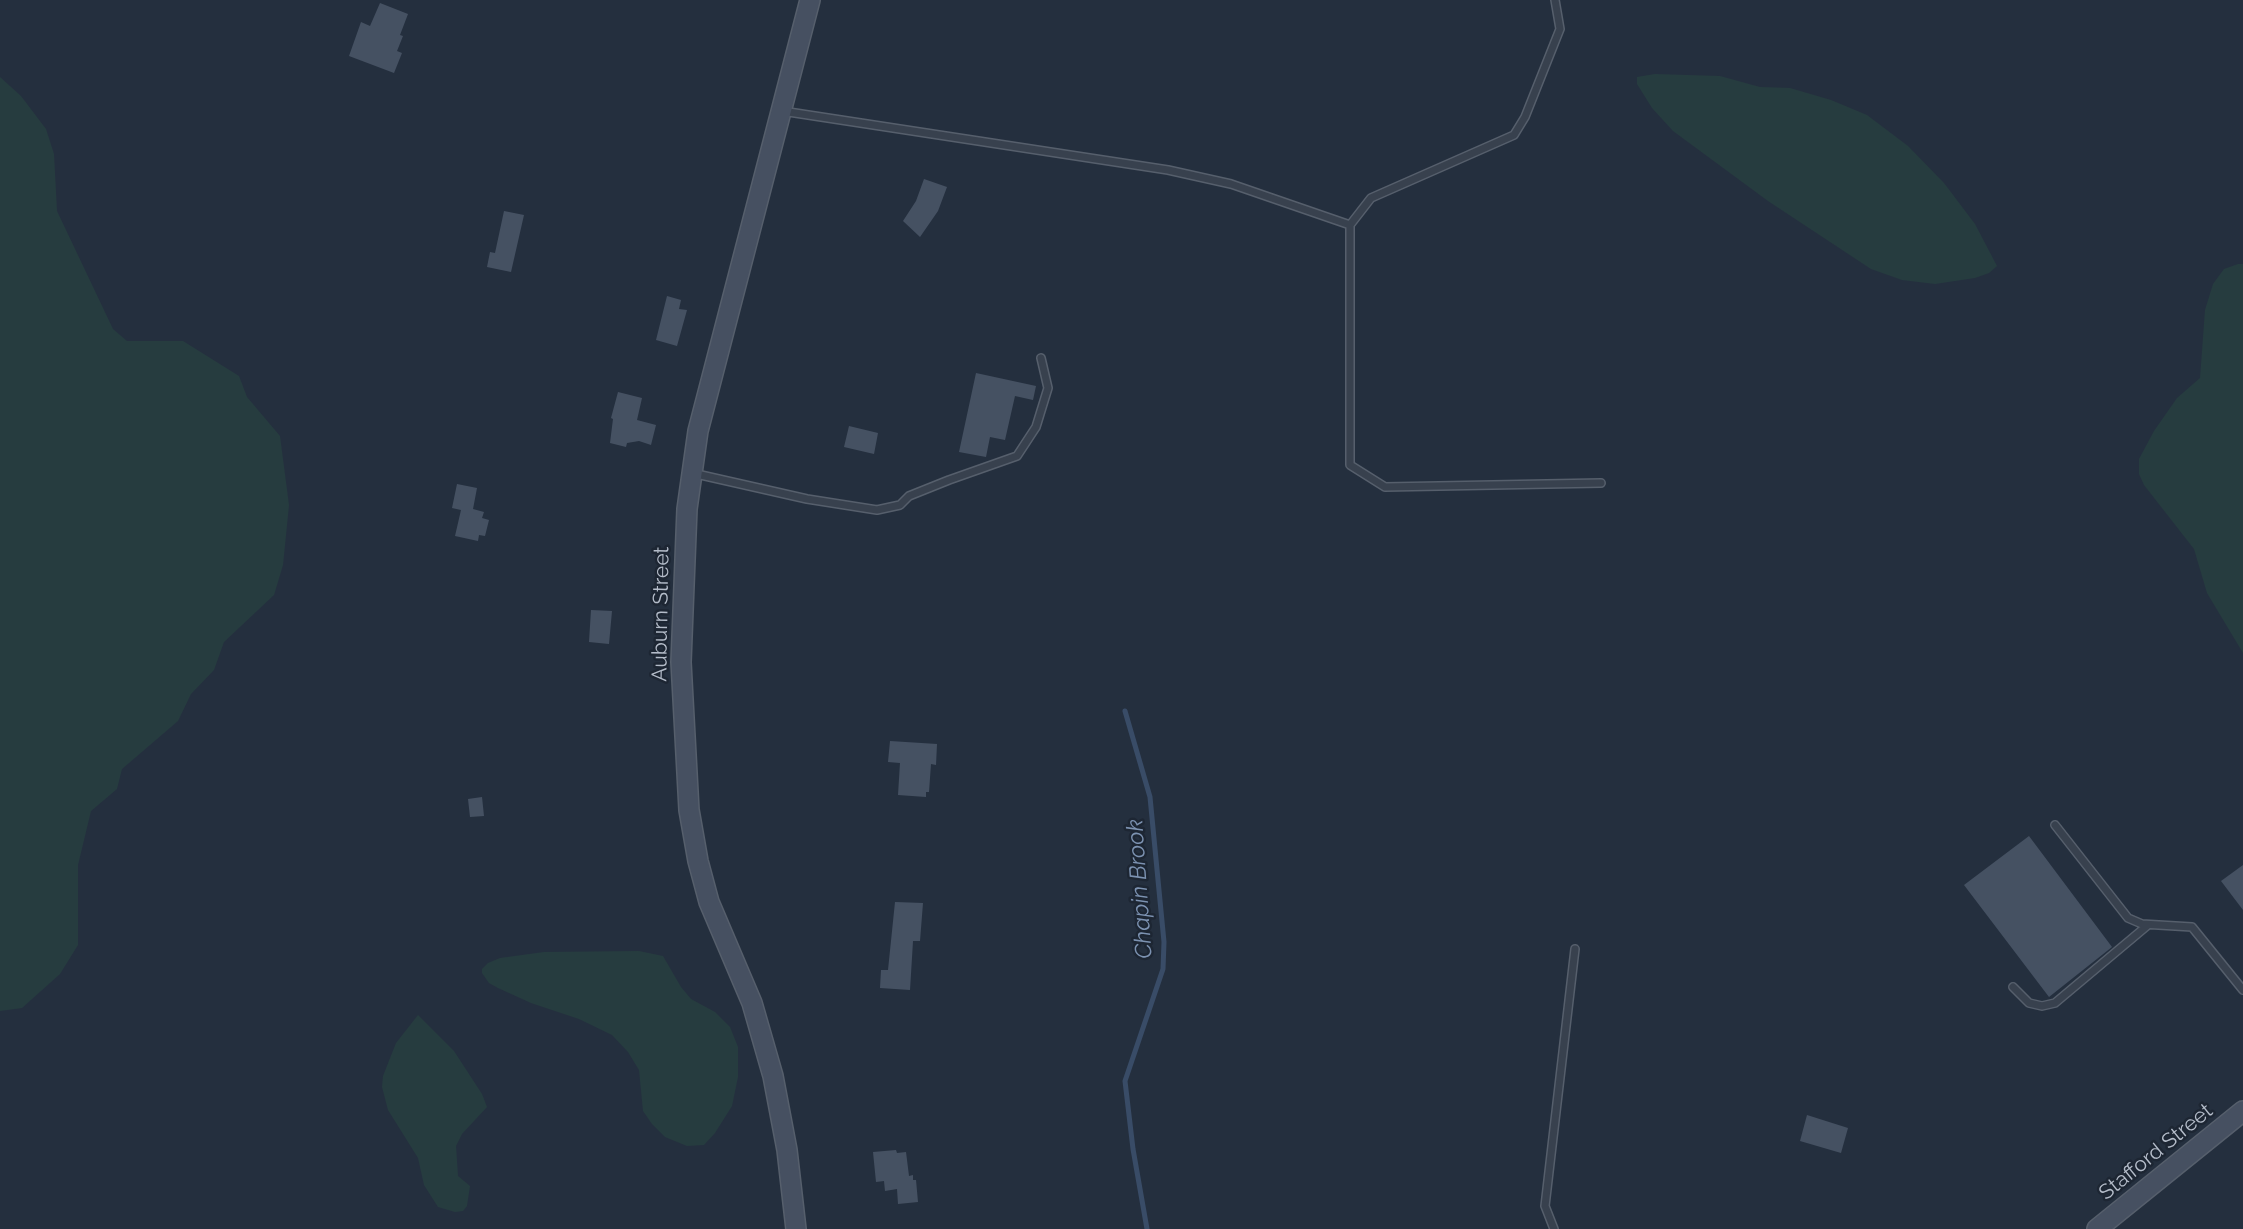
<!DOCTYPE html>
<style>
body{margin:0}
canvas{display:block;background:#242f3e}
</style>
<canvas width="2243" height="1229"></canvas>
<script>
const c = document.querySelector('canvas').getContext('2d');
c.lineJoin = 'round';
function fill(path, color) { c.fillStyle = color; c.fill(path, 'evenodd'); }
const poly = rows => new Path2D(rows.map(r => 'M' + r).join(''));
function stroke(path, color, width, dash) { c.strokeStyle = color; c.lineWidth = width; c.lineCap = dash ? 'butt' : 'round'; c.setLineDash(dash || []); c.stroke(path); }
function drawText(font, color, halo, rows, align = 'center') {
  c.font = font + ' Raleway,sans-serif'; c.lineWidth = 5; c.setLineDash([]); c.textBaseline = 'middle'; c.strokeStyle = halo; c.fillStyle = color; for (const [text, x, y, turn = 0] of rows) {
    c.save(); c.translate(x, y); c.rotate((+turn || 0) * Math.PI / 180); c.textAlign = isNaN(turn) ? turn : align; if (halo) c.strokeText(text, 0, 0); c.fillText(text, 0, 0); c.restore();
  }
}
fill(poly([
 [1655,74,1720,76,1760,87,1790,88,1831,100,1867,115,1908,146,1944,183,1975,224,1997,266,1989,273,1975,278,1935,284,1902,280,1871,269,1768,201,1673,131,1652,108,1637,84,1637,77],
 [0,77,21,96,46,129,54,154,57,211,113,329,127,341,183,341,239,376,247,397,280,436,289,505,283,565,274,595,224,642,214,670,191,694,178,721,122,769,117,789,91,811,78,865,78,945,60,974,22,1008,0,1011],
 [2238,264,2243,264,2243,653,2207,593,2194,549,2144,485,2139,474,2139,459,2154,431,2177,398,2200,378,2205,310,2213,284,2224,269],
 [639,951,663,956,681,987,691,999,715,1012,730,1027,738,1047,738,1077,732,1106,715,1133,704,1145,687,1146,665,1137,652,1124,643,1111,639,1070,628,1052,612,1035,579,1019,531,1003,498,988,489,983,482,973,482,969,488,963,500,958,544,952],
 [418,1015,454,1051,482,1094,487,1107,462,1134,456,1146,458,1176,470,1186,467,1206,463,1211,455,1212,438,1207,424,1185,418,1158,388,1110,382,1087,383,1076,396,1043]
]), '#263c3f');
stroke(poly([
 [1125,711,1150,797,1164,942,1163,969,1125,1081,1133,1149,1147,1229]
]), '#394c67', 5);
fill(poly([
 [380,3,408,14,400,35,403,36,397,51,402,53,394,73,349,56,361,22,370,26],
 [924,179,947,187,938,211,920,237,903,221,916,201],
 [504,211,524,215,511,272,487,267,490,252,495,253],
 [667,296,681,300,679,309,687,310,677,346,656,340],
 [976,373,1036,386,1033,400,1015,396,1005,440,990,437,986,457,959,452],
 [618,392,642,398,637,420,656,425,651,445,639,441,627,443,626,447,610,443,613,419,611,418],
 [849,426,878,433,874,454,844,447],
 [457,484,477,488,473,509,484,512,482,518,489,520,485,536,479,535,478,541,455,536,461,510,452,508],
 [591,610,612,611,609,644,589,642],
 [890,741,937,744,936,765,931,764,929,792,926,792,926,797,898,795,900,763,888,762],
 [482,797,484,816,470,817,468,799],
 [2029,836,2112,947,2049,997,1964,885],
 [2243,865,2243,910,2221,881],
 [895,902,923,903,920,941,913,941,910,990,880,988,881,970,888,970],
 [1807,1115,1848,1128,1841,1153,1800,1141],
 [896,1150,897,1153,906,1152,909,1176,913,1175,913,1180,916,1180,918,1202,898,1204,897,1189,885,1191,884,1181,876,1182,873,1152]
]), '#455162');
const lane = poly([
 [782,111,1168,170,1231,184,1350,225,1350,465,1385,487,1601,483],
 [1350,225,1371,198,1514,135,1525,117,1560,29,1555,0],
 [692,473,807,499,877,510,900,505,909,496,949,480,1017,456,1036,427,1048,388,1041,358],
 [2055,825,2128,918,2142,924,2192,927,2243,990],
 [2013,987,2029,1003,2042,1006,2055,1003,2148,925],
 [1554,1229,1545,1206,1575,949]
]);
const secondary = poly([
 [796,1229,787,1150,773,1076,752,1003,709,902,698,861,689,810,681,662,687,509,698,431,810,0],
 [2097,1229,2243,1111]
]);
stroke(lane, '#565f6c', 10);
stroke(secondary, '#565f6c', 22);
stroke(lane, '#38414e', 7);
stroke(secondary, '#465061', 19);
drawText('21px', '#b4bcc9', '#1d2633', [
 ["Auburn Street",661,614,-89],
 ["Stafford Street",2156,1152,-39]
]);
drawText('italic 23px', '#7c92b1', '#1d2633', [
 ["Chapin Brook",1140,889,-94]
]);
</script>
